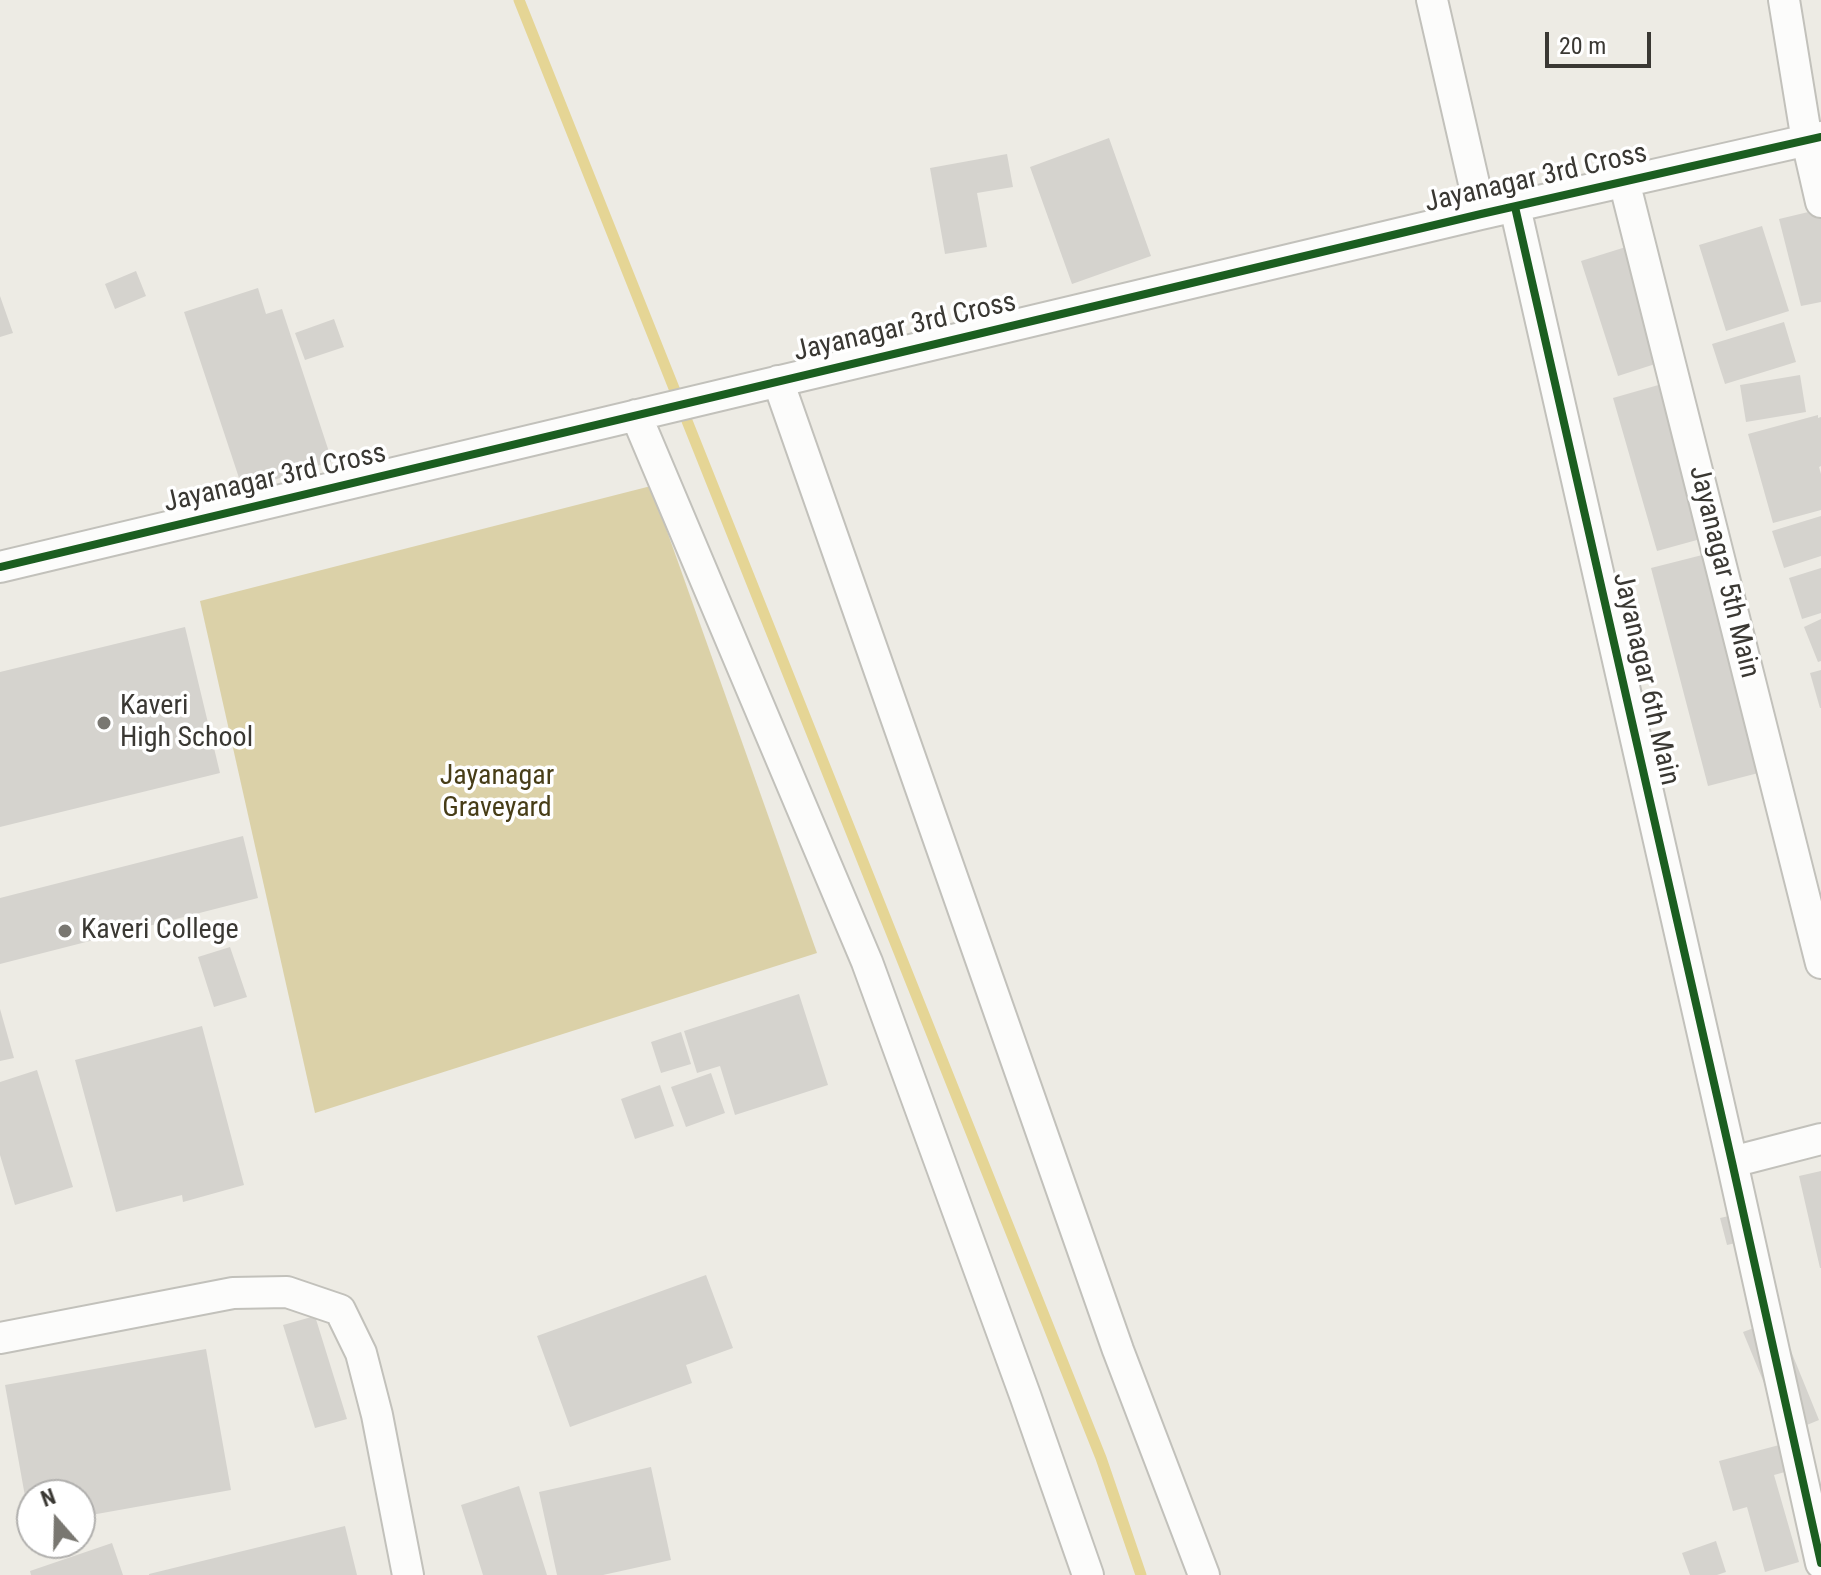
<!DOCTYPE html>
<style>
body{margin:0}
#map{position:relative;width:1821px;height:1575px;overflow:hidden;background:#edebe4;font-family:"Roboto Condensed",sans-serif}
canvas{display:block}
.north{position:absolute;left:16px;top:1479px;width:80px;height:80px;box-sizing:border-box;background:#fff;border:2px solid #b0afad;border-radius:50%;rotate:340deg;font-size:22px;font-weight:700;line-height:32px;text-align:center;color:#3a3833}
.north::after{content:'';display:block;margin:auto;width:28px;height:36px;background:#797771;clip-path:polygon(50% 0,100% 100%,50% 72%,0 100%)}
.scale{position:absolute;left:1545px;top:32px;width:106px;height:36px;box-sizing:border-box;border:4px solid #3a3833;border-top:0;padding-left:10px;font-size:24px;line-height:28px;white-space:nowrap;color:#3a3833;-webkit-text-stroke:6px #fff;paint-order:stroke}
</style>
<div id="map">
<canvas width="1821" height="1575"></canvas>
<div class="north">N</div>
<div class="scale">20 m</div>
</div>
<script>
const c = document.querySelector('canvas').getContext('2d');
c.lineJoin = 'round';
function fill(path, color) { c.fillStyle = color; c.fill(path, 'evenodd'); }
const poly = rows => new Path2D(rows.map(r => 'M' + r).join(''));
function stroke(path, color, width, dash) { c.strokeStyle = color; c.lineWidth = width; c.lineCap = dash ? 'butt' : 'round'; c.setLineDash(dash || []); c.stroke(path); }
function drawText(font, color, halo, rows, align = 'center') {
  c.font = font + ' "Roboto Condensed",sans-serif'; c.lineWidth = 7; c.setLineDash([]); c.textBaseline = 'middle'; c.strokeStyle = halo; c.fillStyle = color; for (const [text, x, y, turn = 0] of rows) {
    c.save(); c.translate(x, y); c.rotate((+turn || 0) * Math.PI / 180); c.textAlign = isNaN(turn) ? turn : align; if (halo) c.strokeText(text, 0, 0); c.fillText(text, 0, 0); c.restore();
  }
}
fill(poly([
 [651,486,817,953,315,1113,200,601]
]), '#dbd1a8');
stroke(poly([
 [519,0,1101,1458,1141,1575]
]), '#e5d595', 11);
fill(poly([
 [1109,138,1151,256,1072,284,1030,167],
 [1007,154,1013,187,977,193,987,247,945,254,930,168],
 [1821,209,1821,302,1801,306,1779,219],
 [1762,226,1789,311,1726,331,1699,245],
 [1645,241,1683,355,1618,376,1581,261],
 [136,271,146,296,115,309,105,284],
 [258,288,266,314,282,309,332,461,243,490,184,312],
 [0,296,13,333,0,337],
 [334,319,344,347,305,360,295,333],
 [1784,322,1796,362,1725,384,1712,344],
 [1800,375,1806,412,1746,422,1740,385],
 [1683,378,1726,532,1657,551,1613,398],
 [1818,415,1818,418,1821,417,1821,466,1819,467,1821,474,1821,510,1773,523,1748,434],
 [1821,516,1821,556,1784,568,1772,531],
 [1722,550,1770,770,1708,786,1651,568],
 [1821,568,1821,613,1802,619,1789,578],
 [1821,619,1821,661,1818,662,1804,627],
 [185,627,220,773,0,827,0,672],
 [1821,670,1821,708,1820,708,1810,673],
 [243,836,258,898,0,964,0,898],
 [230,947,247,997,214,1007,198,957],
 [799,994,828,1085,735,1115,720,1066,697,1073,684,1031],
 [0,1009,14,1058,0,1061],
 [202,1026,244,1185,183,1202,182,1195,116,1212,75,1060],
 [681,1032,691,1064,661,1073,651,1042],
 [37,1070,73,1187,15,1205,0,1155,0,1082],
 [711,1073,725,1113,686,1127,671,1087],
 [660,1085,674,1126,635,1139,621,1099],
 [1821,1171,1821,1268,1820,1268,1799,1176],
 [1742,1213,1749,1240,1727,1245,1720,1218],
 [706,1275,733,1348,686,1365,692,1383,570,1427,537,1336],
 [315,1316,347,1419,315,1428,283,1325],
 [1778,1319,1819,1420,1785,1434,1743,1332],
 [206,1349,231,1490,80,1517,80,1495,32,1495,32,1524,30,1524,5,1385],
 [1783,1444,1814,1464,1774,1475,1799,1562,1765,1572,1747,1507,1733,1511,1719,1461],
 [651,1467,671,1560,603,1575,557,1575,539,1492],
 [519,1486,547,1575,483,1575,461,1505],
 [345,1526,357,1575,149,1575,149,1574],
 [1716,1541,1726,1572,1717,1575,1690,1575,1682,1553],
 [112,1543,123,1575,31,1575,30,1571]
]), '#d5d3ce');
const street = poly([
 [1432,0,1481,214],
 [1784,0,1807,141,1821,202],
 [1624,181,1821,963],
 [1515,207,1732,1162,1821,1563],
 [778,381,1118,1350,1204,1575],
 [636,415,867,962,1025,1395,1088,1575],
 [0,567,1481,214,1821,137],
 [1732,1162,1821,1139],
 [0,1338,233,1293,287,1292,340,1310,361,1353,377,1415,408,1575]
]);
stroke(street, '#c2c1bb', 34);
stroke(street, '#fcfcfb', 30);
stroke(poly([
 [1515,207,1732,1162,1821,1563],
 [0,567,1481,214,1821,137]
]), '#1b5e20', 8);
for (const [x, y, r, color] of [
 [104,723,8,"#797771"],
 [65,931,8,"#797771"]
]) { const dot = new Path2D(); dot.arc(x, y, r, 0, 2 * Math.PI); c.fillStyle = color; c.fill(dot); stroke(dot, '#fff', 3); }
drawText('28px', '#3a3833', '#fff', [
 ["Jayanagar 3rd Cross",1536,179,-13],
 ["Jayanagar 3rd Cross",905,328,-13],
 ["Jayanagar 3rd Cross",275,479,-13],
 ["Jayanagar 5th Main",1723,572,76],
 ["Jayanagar 6th Main",1645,679,77]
]);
drawText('28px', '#3a3833', '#fff', [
 ["Kaveri",120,707],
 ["High School",120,739],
 ["Kaveri College",81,931]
], 'left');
drawText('28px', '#473d17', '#fff', [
 ["Jayanagar",497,777],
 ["Graveyard",497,809]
]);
</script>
